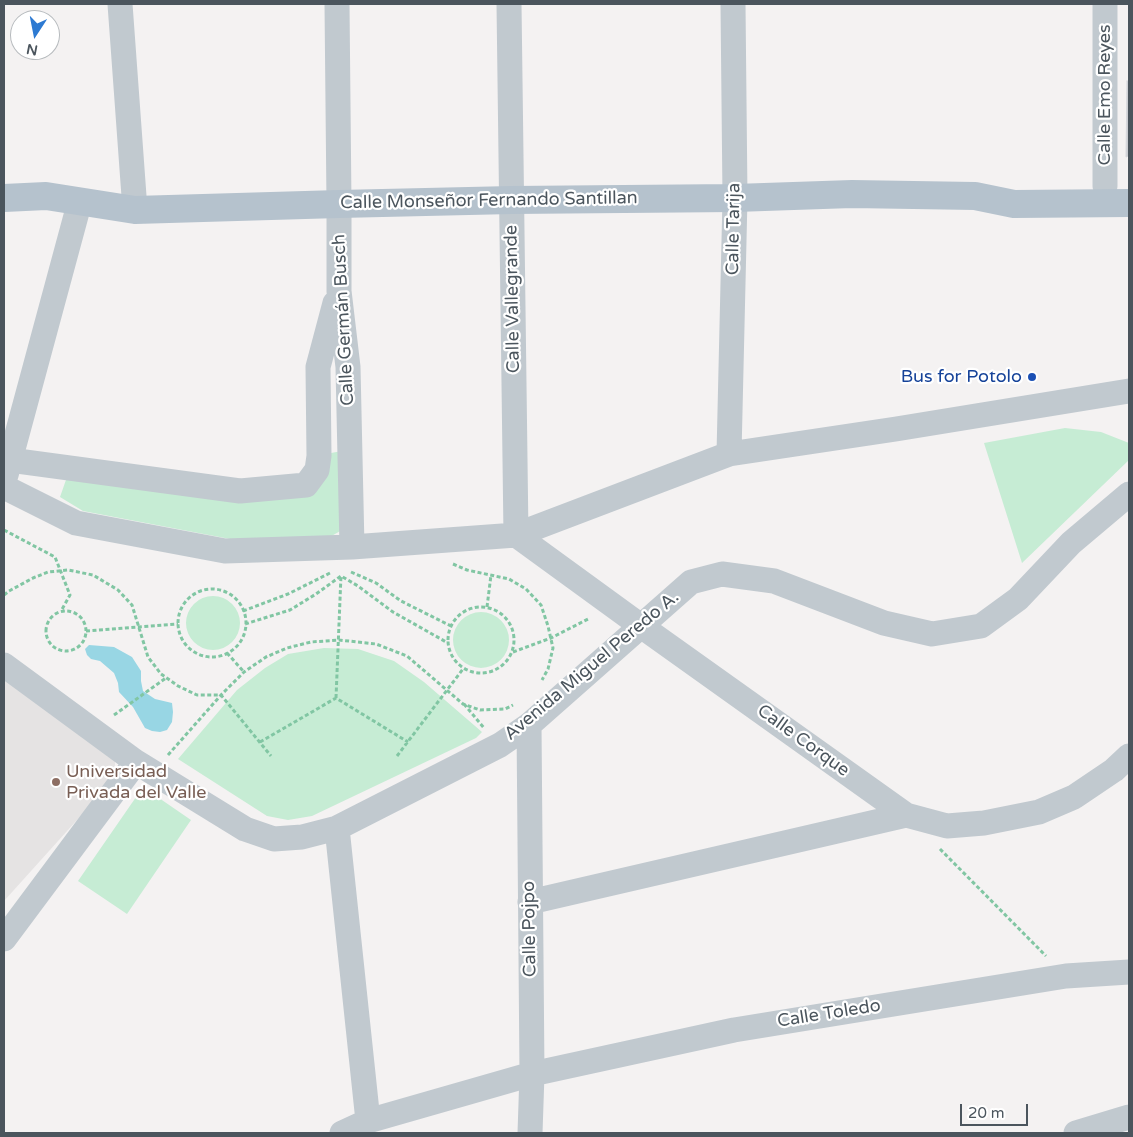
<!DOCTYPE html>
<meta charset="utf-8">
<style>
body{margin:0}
#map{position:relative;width:1133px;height:1137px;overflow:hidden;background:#f4f2f2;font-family:"Varela Round",sans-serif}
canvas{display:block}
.frame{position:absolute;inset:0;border:5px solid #4b555d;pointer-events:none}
.north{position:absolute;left:10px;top:10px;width:50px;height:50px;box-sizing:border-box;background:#fff;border:1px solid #b7bbbe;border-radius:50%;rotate:191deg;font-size:14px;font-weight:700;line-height:20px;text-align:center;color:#4b555d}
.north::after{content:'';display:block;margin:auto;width:18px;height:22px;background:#2d7ad2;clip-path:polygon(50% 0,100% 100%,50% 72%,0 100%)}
.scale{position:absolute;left:960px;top:1104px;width:68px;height:22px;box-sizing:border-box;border:2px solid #4b555d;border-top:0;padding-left:6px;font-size:15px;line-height:18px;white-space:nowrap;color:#4b555d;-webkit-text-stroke:4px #fff;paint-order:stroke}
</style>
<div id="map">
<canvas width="1133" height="1137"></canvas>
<div class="frame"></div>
<div class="north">N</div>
<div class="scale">20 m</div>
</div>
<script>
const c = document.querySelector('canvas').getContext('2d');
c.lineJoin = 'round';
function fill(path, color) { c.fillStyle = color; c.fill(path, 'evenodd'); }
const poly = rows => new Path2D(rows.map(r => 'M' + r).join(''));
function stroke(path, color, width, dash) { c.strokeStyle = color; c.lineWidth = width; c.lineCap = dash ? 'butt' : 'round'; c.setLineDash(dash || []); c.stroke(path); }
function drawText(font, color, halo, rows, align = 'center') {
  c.font = font + ' "Varela Round",sans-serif'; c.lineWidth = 4.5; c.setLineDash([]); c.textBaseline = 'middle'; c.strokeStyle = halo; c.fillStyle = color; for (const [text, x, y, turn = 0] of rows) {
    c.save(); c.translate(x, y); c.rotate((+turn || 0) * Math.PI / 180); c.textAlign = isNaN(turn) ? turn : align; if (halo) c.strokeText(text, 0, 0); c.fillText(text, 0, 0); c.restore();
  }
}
fill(poly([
 [4,675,115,755,115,765,113,774,104,790,4,901]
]), '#e5e3e3');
fill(poly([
 [1065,428,1101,432,1129,443,1129,460,1022,563,984,443],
 [342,451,342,530,328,538,230,539,83,511,60,497,67,477,308,496,331,453],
 '186 623a27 27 0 1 1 54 0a27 27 0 1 1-54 0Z',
 '453 640a28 28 0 1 1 56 0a28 28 0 1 1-56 0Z',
 [324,648,358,649,394,661,424,682,482,732,476,738,312,816,288,820,267,816,178,759,237,690,265,668,288,654],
 [143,787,191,820,127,914,78,881]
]), '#c6ecd4');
fill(poly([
 [89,645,114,647,132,657,141,671,141,681,143,691,155,699,172,703,173,712,172,722,167,730,160,732,152,731,145,728,133,707,119,692,118,683,114,673,100,661,91,659,87,655,85,649]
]), '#98d6e4');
const building = poly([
 [1127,81,1129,81,1129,156,1126,157,1127,81]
]);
fill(building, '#ccced3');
stroke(building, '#d6d8dc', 1);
stroke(poly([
 [4,530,55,557,70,595,61,611],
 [453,564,467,570,509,579,526,589,541,605,548,626,553,648,548,669,542,680],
 [351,572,376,583,401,601,451,626],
 '178 623a34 34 0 1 1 68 0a34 34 0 1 1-68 0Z',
 [4,595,9,591,33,578,48,572,68,570,93,575,118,590,132,605,148,657,161,674,178,686,197,695,221,695,271,756],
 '448 640a33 33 0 1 1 66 0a33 33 0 1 1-66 0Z',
 [487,607,491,575],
 [243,611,288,594,332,572],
 '46 631a20 20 0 1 1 40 0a20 20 0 1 1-40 0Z',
 [245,624,290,610,316,594,341,576,358,586,393,612,448,643],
 [86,631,178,624],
 [513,652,551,638,590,618],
 [227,653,244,672],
 [336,698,341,575],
 [464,704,484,728],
 [114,715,166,678],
 [260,742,336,698,408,742],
 [168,755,221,695,244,672,266,657,287,648,311,642,339,640,376,644,407,656,463,704,480,710,505,709,513,705],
 [397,756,463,669],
 [940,849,1046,956]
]), '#81c6a3', 3, [4, 2.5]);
stroke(poly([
 [120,4,135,210],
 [337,4,339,204,339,291,348,367,352,547],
 [509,4,516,535],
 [1105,186,1105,4],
 [729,454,735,198,733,4],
 [4,460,10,460,240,491,306,485,317,470,319,456,318,367,335,303],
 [6,475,80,201],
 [4,487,76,523,225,551,352,547,516,535,729,454,896,429,1129,391],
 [516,535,641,626,906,815,947,826,984,823,1039,812,1074,797,1114,770,1129,756],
 [4,665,136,762,245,829,274,839,302,837,337,828,500,745,529,725,691,582,722,574,774,581,884,623,932,634,981,626,1018,599,1071,543,1129,494],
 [529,725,532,1074,530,1133],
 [337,828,368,1121],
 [530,902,906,815],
 [4,939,136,762],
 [342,1133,368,1121,532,1074,734,1030,1066,976,1129,972],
 [1076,1133,1129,1117]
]), '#c1c9cf', 25);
stroke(poly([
 [4,198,46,196,135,210,339,204,512,200,735,198,852,194,975,196,1014,204,1129,203]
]), '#b5c2cd', 28);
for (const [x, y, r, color] of [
 [1032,377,5,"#1a4fb4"],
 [56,782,5,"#8d6e63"]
]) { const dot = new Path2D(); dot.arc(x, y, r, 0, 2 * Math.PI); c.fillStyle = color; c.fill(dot); stroke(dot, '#fff', 2); }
drawText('18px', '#4b555d', '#fff', [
 ["Calle Emo Reyes",1105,95,-90],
 ["Calle Monseñor Fernando Santillan",489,201,-1],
 ["Calle Tarija",734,229,-89],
 ["Calle Vallegrande",513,299,-91],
 ["Calle Germán Busch",344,320,-93],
 ["Avenida Miguel Peredo A.",592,666,-40],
 ["Calle Corque",803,741,36],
 ["Calle Pojpo",530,929,-91],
 ["Calle Toledo",829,1014,-9]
]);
drawText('18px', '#164399', '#fff', [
 ["Bus for Potolo",1022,377]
], 'right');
drawText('18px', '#785e54', '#fff', [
 ["Universidad",66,772],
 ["Privada del Valle",66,793]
], 'left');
</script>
